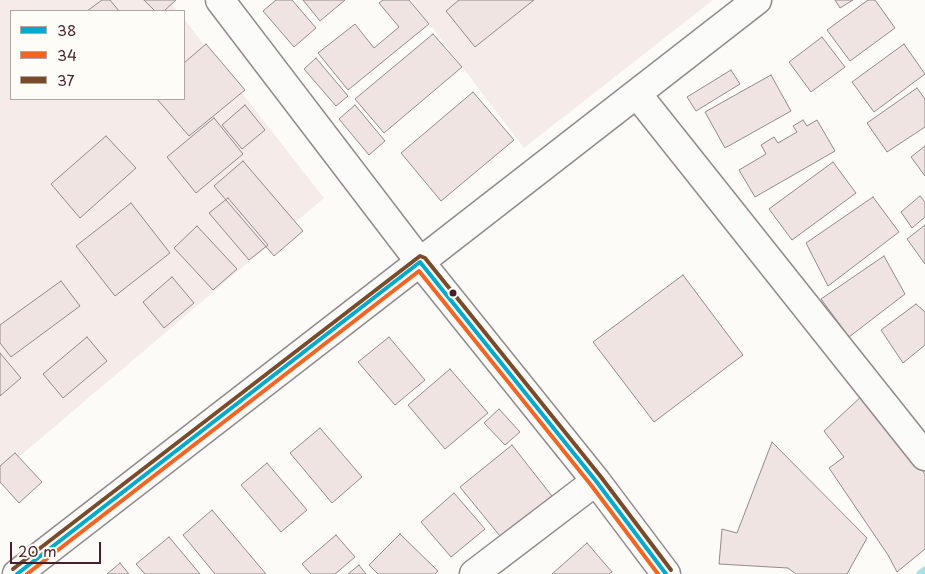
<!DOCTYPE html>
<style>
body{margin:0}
#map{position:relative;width:925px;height:574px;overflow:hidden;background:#fcfbf8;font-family:"Playpen Sans",sans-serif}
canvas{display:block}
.legend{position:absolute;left:10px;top:10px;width:175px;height:90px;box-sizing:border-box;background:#fdfcf7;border:1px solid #b5a4a5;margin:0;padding:6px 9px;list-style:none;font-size:15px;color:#4a1f2b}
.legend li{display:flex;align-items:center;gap:10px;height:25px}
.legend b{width:25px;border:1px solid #b5a4a5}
.scale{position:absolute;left:10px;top:542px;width:91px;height:22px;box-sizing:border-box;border:2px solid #4a1f2b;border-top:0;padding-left:6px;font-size:15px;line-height:18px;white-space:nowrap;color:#4a1f2b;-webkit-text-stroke:4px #fdfcf7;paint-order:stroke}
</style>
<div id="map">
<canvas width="925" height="574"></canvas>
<ul class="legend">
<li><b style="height:6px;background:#00a9ce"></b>38</li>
<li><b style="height:6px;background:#f26522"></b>34</li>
<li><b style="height:6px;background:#7a4b2a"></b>37</li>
</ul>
<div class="scale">20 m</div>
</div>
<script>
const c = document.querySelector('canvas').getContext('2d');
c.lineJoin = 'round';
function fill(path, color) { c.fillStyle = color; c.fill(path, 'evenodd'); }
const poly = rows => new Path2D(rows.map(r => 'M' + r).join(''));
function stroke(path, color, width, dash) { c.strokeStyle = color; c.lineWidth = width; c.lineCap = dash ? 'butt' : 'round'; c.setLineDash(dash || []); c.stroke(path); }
fill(poly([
 [0,0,169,0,177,11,11,11,11,99,184,99,184,19,324,198,0,473],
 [411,0,713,0,524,148]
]), '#f5ebe8');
stroke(poly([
 [921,574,925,571]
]), '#a9e1e5', 9);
const building = poly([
 [102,0,110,0,119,11,87,11,102,0],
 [144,0,176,0,164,11,155,11,144,0],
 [276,0,292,0,316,28,294,47,263,11,276,0],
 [303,0,345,0,320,21,303,0],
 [383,0,409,0,429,24,348,90,318,53,355,24,374,48,399,27,379,3,383,0],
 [459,0,534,0,475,47,446,11,459,0],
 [835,0,853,0,840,8,835,0],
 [868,0,875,0,895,28,850,61,827,30,868,0],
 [433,34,462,67,384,133,355,99,433,34],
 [822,37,845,67,811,92,789,62,822,37],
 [206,44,245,90,189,136,157,99,184,99,184,63,206,44],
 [904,44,925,74,874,112,852,82,904,44],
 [316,58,348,96,336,106,304,69,316,58],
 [731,70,740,84,696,111,687,97,731,70],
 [771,75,791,111,725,148,705,112,771,75],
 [917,88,925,99,925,127,887,152,867,123,917,88],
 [473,92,514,140,441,201,401,153,473,92],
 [245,105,265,130,242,149,222,125,245,105],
 [355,105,385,141,369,155,339,119,355,105],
 [214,118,243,154,196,193,167,157,214,118],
 [803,120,807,126,817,120,835,151,755,197,739,170,766,154,761,145,774,137,778,143,797,132,793,126,803,120],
 [106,136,136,168,80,218,51,184,106,136],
 [925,146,925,176,911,157,925,146],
 [243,161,303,231,274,256,214,186,243,161],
 [833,162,856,193,792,240,769,209,833,162],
 [920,196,925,202,925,217,912,228,901,212,920,196],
 [873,197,899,232,828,286,806,243,873,197],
 [228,198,268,245,249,260,209,213,228,198],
 [131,203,170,253,115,296,76,246,131,203],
 [925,225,925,264,907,239,925,225],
 [197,226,237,269,213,290,174,248,197,226],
 [884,256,905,294,849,337,821,299,884,256],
 [683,275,743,355,654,422,593,342,683,275],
 [172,277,194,303,164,328,143,302,172,277],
 [61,281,80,306,11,357,0,343,0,325,61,281],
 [916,304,925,312,925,345,903,363,881,330,916,304],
 [87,337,107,361,63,398,43,374,87,337],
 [389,337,425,380,395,405,358,362,389,337],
 [0,353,21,378,0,396,0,353],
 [450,369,488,413,445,449,408,405,450,369],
 [863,395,925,474,925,549,897,572,888,555,829,468,844,457,824,431,863,395],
 [499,409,520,432,505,445,484,423,499,409],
 [320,428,362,477,332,503,290,453,320,428],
 [772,442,867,538,847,574,796,574,788,568,719,564,722,529,737,533,772,442],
 [512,445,555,500,504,541,460,487,512,445],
 [15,453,42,482,19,503,0,482,0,466,15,453],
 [267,463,307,510,281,532,241,485,267,463],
 [454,493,485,529,451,557,421,522,454,493],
 [212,510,266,574,215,574,183,535,212,510],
 [400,534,438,571,435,574,378,574,369,565,400,534],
 [336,535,355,557,335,574,311,574,302,564,336,535],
 [169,537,200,574,145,574,136,564,169,537],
 [587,543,612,572,609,574,552,574,587,543],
 [120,563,129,574,107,574,120,563],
 [359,565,366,574,348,574,359,565]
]);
fill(building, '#efe4e2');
stroke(building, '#928a8b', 1);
const minor = poly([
 [220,0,420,262,757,0],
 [637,94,925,456],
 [17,574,420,262,596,481,666,574],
 [474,574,596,481]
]);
stroke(minor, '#928a8b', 31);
stroke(minor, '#fbfbf9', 28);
stroke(poly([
 [17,574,420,262,596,481,666,574]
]), '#00a9ce', 4);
stroke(poly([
 [27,574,419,271,591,485,658,574]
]), '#f26522', 4);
stroke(poly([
 [13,569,420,256,425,258,601,477,671,570]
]), '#7a4b2a', 4);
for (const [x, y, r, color] of [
 [453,293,4.5,"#4a1f2b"]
]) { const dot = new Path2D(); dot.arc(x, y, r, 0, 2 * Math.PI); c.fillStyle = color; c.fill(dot); stroke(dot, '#fdfcf7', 2); }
</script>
